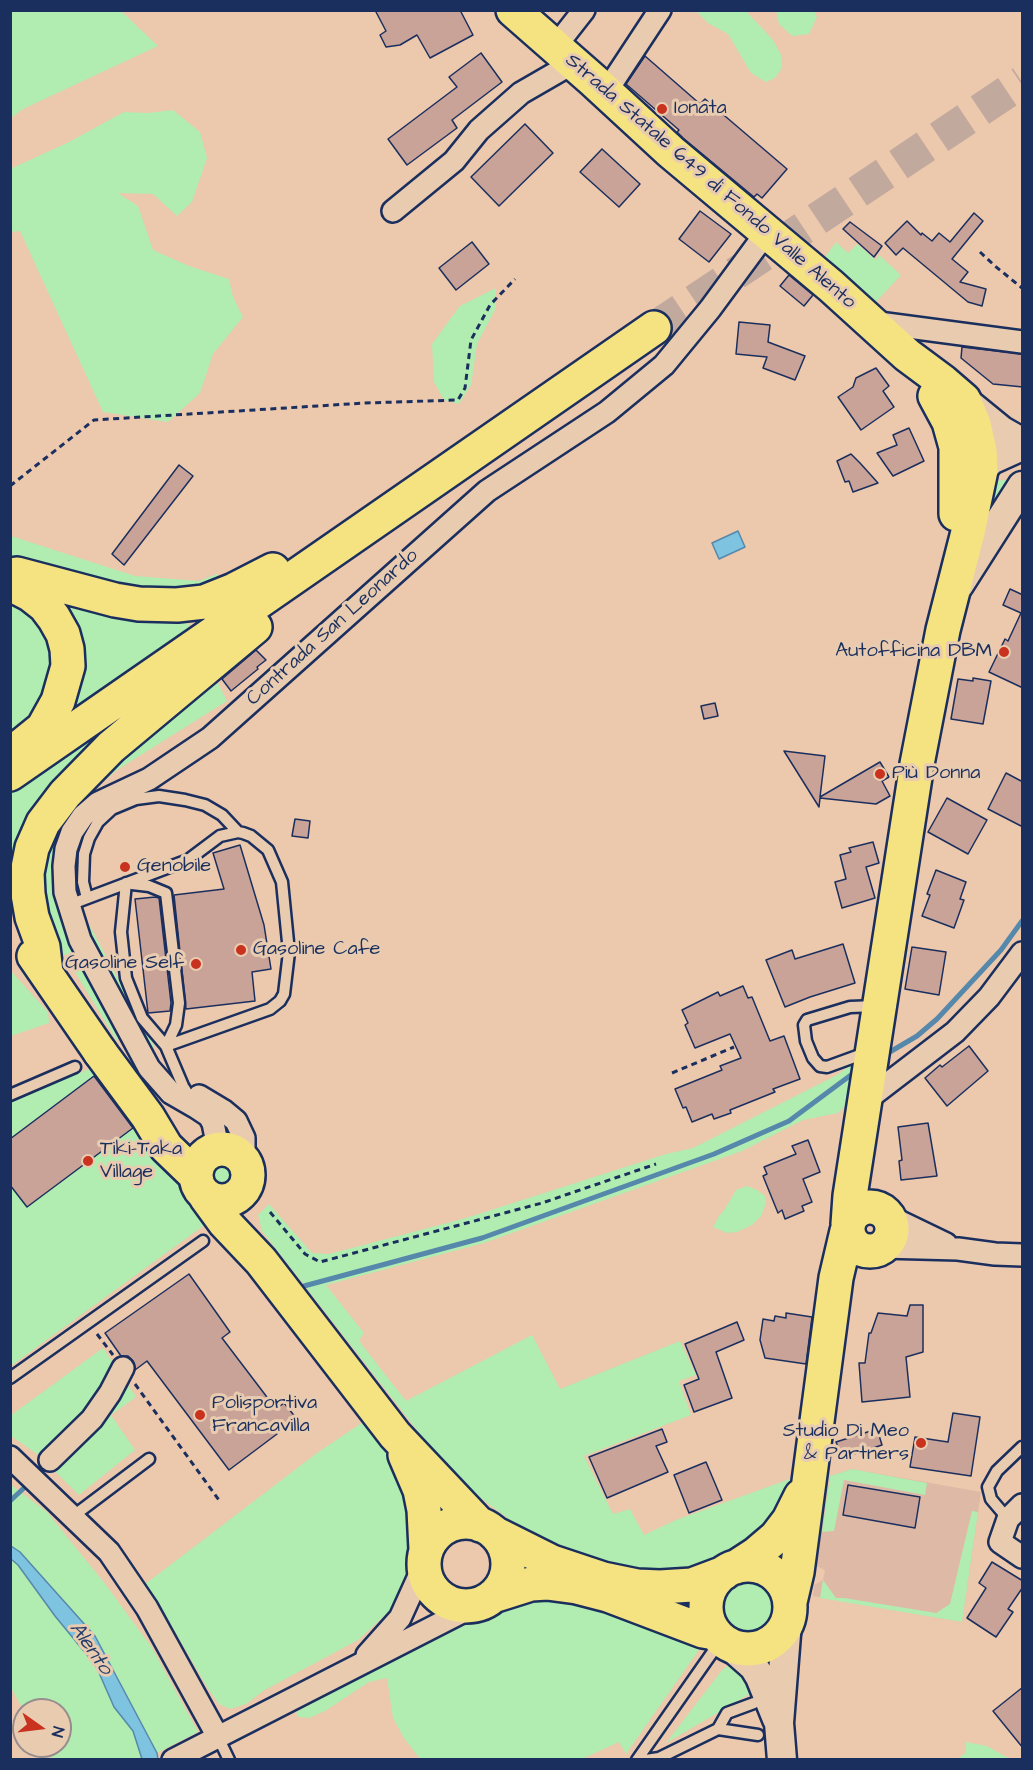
<!DOCTYPE html>
<meta charset="utf-8">
<style>
body{margin:0}
#map{position:relative;width:1033px;height:1770px;overflow:hidden;background:#ecc8ad;font-family:"Architects Daughter",sans-serif}
canvas{display:block}
.frame{position:absolute;inset:0;border:12px solid #1b2f5e;pointer-events:none}
.north{position:absolute;left:12px;top:1698px;width:60px;height:60px;box-sizing:border-box;background:#e9ccb0;border:2px solid #978d8f;border-radius:50%;rotate:104deg;font-size:16px;font-weight:700;line-height:24px;text-align:center;color:#1b2f5e}
.north::after{content:'';display:block;margin:auto;width:21px;height:27px;background:#c8321e;clip-path:polygon(50% 0,100% 100%,50% 72%,0 100%)}
</style>
<div id="map">
<canvas width="1033" height="1770"></canvas>
<div class="frame"></div>
<div class="north">N</div>
</div>
<script>
const c = document.querySelector('canvas').getContext('2d');
c.lineJoin = 'round';
function fill(path, color) { c.fillStyle = color; c.fill(path, 'evenodd'); }
const poly = rows => new Path2D(rows.map(r => 'M' + r).join(''));
function stroke(path, color, width, dash) { c.strokeStyle = color; c.lineWidth = width; c.lineCap = dash ? 'butt' : 'round'; c.setLineDash(dash || []); c.stroke(path); }
function drawText(font, color, halo, rows, align = 'center') {
  c.font = font + ' "Architects Daughter",sans-serif'; c.lineWidth = 6; c.setLineDash([]); c.textBaseline = 'middle'; c.strokeStyle = halo; c.fillStyle = color; for (const [text, x, y, turn = 0] of rows) {
    c.save(); c.translate(x, y); c.rotate((+turn || 0) * Math.PI / 180); c.textAlign = isNaN(turn) ? turn : align; if (halo) c.strokeText(text, 0, 0); c.fillText(text, 0, 0); c.restore();
  }
}
fill(poly([
 [852,1469,981,1492,962,1622,813,1596,814,1585,823,1580,825,1570,816,1566,830,1476]
]), '#debaa6');
fill(poly([
 [11,10,121,11,158,46,23,109,11,118],
 [696,11,746,11,773,40,781,55,782,68,775,78,766,82,751,73,728,34,708,23],
 [776,11,814,11,817,17,809,34,792,36,779,24],
 [173,110,200,132,207,158,192,202,177,216,153,194,118,193,138,206,153,250,189,266,229,279,233,297,243,317,213,354,200,393,168,422,103,412,20,231,11,232,10,169,67,143,124,112,148,113],
 [836,242,848,253,857,244,876,260,879,255,901,275,876,302,825,257],
 [496,288,496,308,477,344,471,385,459,404,444,400,434,382,432,344,460,306],
 [1013,479,982,539,995,481],
 [11,536,135,576,199,581,217,574,218,589,140,595,11,560],
 [10,588,186,619,227,701,117,770,74,807,65,821,58,863,119,1035,117,1041,52,934,14,903,11,895],
 [89,924,154,1046,152,1055,113,982,86,925],
 [10,970,48,1012,49,1023,11,1036],
 [859,1059,854,1098,838,1113,803,1120,742,1151,484,1243,326,1285,364,1333,359,1341,406,1401,532,1335,560,1389,680,1341,696,1375,679,1381,691,1415,584,1456,613,1514,630,1509,644,1535,676,1520,801,1475,789,1503,745,1551,689,1573,649,1575,561,1550,518,1526,482,1499,444,1465,262,1231,258,1215,269,1204,312,1253,329,1254,466,1218,666,1154,693,1148,837,1075],
 [94,1067,210,1221,11,1366,11,1101],
 '208 1174a14 14 0 1 1 28 0a14 14 0 1 1-28 0Z',
 [747,1186,757,1190,765,1196,766,1203,761,1216,752,1225,737,1232,727,1233,713,1227,719,1216,725,1209,736,1190],
 [103,1348,136,1397,111,1415,135,1450,79,1495,37,1454,11,1436,10,1416],
 [369,1418,407,1478,415,1557,408,1580,394,1607,358,1640,263,1691,246,1704,230,1709,219,1704,207,1687,174,1630,144,1585,317,1453],
 [852,1469,927,1483,925,1495,844,1480,834,1531,822,1532,830,1476],
 [10,1484,47,1512,106,1585,152,1648,198,1732,157,1753,95,1636,20,1552,11,1546],
 [972,1511,978,1512,962,1622,820,1598,823,1580,836,1598,844,1598,936,1613,950,1604],
 [10,1559,18,1565,55,1616,79,1645,89,1654,96,1666,109,1695,133,1731,142,1759,53,1759,45,1746,60,1746,60,1710,24,1711,11,1688],
 '721 1607a26 26 0 1 1 52 0a26 26 0 1 1-52 0Z',
 [569,1591,701,1647,626,1754,619,1742,582,1759,420,1759,404,1738,393,1718,387,1678,369,1682,325,1711,309,1718,298,1717,296,1712,411,1649,520,1594],
 [730,1664,735,1665,755,1691,666,1743,722,1670],
 [966,1742,987,1746,1010,1759,958,1759,966,1752]
]), '#b1ecb1');
const water = poly([
 [738,531,745,547,719,559,712,543,738,531],
 [11,1546,20,1552,95,1636,157,1753,158,1759,142,1759,133,1731,114,1707,96,1666,55,1616,18,1565,11,1559,11,1546]
]);
fill(water, '#7ec3df');
stroke(water, '#5688ab', 1.5);
stroke(poly([
 [883,1056,917,1036,937,1019,1001,950,1022,921],
 [304,1286,482,1238,714,1154,789,1121,859,1069],
 [10,1501,25,1487]
]), '#5688ab', 5);
const building = poly([
 [375,10,460,10,473,35,430,58,417,35,400,45,386,47,380,35,386,31,375,10],
 [481,53,502,82,452,120,457,128,407,165,388,139,457,87,449,77,481,53],
 [645,56,700,104,705,99,787,169,762,198,757,194,754,197,683,138,677,132,679,130,626,84,645,56],
 [525,124,553,153,499,206,471,177,525,124],
 [602,149,640,184,619,207,580,172,602,149],
 [700,211,731,234,709,262,679,239,700,211],
 [974,213,983,221,952,259,968,272,960,282,986,289,982,306,968,302,903,248,896,255,885,243,907,221,921,235,922,233,932,241,939,233,950,242,974,213],
 [850,222,882,246,874,257,843,229,850,222],
 [472,242,489,264,456,290,439,268,472,242],
 [789,275,813,295,804,306,780,286,789,275],
 [739,322,770,325,768,342,805,356,795,380,763,368,767,357,736,354,739,322],
 [962,347,1023,354,1023,387,993,384,961,358,962,347],
 [876,368,889,386,883,391,894,407,861,430,838,397,853,387,856,378,876,368],
 [909,428,924,461,893,476,877,453,897,445,893,435,909,428],
 [851,454,860,463,878,483,853,492,849,481,845,482,837,461,851,454],
 [179,465,193,476,124,565,112,554,179,465],
 [1010,589,1023,595,1023,688,989,672,1005,639,1008,641,1021,613,1003,605,1010,589],
 [256,650,266,660,257,667,258,669,231,691,222,679,256,650],
 [973,678,991,681,983,724,951,719,958,679,973,681,973,678],
 [715,703,718,716,704,719,701,706,715,703],
 [784,751,825,756,820,797,880,762,889,777,882,781,890,796,876,804,820,798,819,807,784,751],
 [1006,773,1023,782,1023,827,988,809,1006,773],
 [947,798,987,820,968,854,928,832,947,798],
 [295,819,310,821,308,838,292,836,295,819],
 [873,842,879,863,866,867,875,898,842,908,835,882,846,879,840,855,851,852,849,848,873,842],
 [240,845,264,925,271,969,252,972,255,1001,186,1009,174,895,224,889,213,853,240,845],
 [936,870,966,882,960,899,964,900,954,928,922,916,930,895,927,894,936,870],
 [155,897,159,898,171,1003,170,1011,148,1013,135,899,155,897],
 [843,944,855,983,810,997,785,1007,766,960,792,950,795,959,843,944],
 [912,947,946,952,939,995,905,989,912,947],
 [743,986,748,998,752,997,770,1041,784,1036,800,1079,773,1089,775,1092,730,1110,731,1113,714,1119,712,1114,692,1122,686,1107,683,1108,675,1089,722,1070,720,1066,741,1058,730,1034,695,1048,685,1025,688,1023,682,1010,718,992,720,996,743,986],
 [969,1046,988,1071,947,1106,925,1078,940,1065,942,1067,969,1046],
 [94,1076,133,1128,27,1207,10,1185,10,1139,94,1076],
 [928,1123,937,1176,901,1180,899,1161,902,1160,898,1127,928,1123],
 [808,1140,820,1172,803,1179,812,1202,802,1206,804,1211,785,1219,782,1210,778,1213,763,1176,767,1174,764,1167,796,1154,792,1146,808,1140],
 [189,1274,230,1332,222,1338,276,1409,284,1403,297,1419,229,1470,147,1361,135,1370,133,1361,128,1356,121,1356,105,1333,189,1274],
 [910,1305,923,1305,923,1352,906,1357,910,1397,862,1402,859,1363,865,1363,869,1333,871,1333,878,1313,907,1316,910,1305],
 [786,1313,812,1317,806,1364,765,1358,760,1340,763,1319,774,1321,775,1316,786,1318,786,1313],
 [737,1322,744,1340,716,1352,732,1398,694,1412,684,1385,699,1379,685,1344,737,1322],
 [953,1413,980,1417,971,1476,910,1467,915,1437,948,1442,953,1413],
 [662,1429,667,1442,656,1446,668,1472,607,1498,589,1457,662,1429],
 [877,1429,882,1445,842,1458,836,1442,877,1429],
 [706,1462,722,1500,689,1513,674,1475,706,1462],
 [848,1485,920,1497,915,1528,843,1515,848,1485],
 [992,1562,1023,1581,1023,1587,1008,1609,1013,1612,996,1637,967,1618,986,1588,979,1583,992,1562],
 [1023,1687,1023,1748,993,1711,1023,1687]
]);
fill(building, '#c9a398');
stroke(building, '#1b2f5e', 1.5);
stroke(poly([
 [654,328,1022,82]
]), '#c2a99d', 33, [33, 16]);
const lane = poly([
 [126,883,121,932,126,978,142,1018,166,1046,183,1086,191,1099],
 [132,884,149,886,166,893,179,1003,176,1025,166,1046],
 [87,898,83,882,84,854,89,838,98,822,112,809,136,799,159,796,185,800,205,805,222,815,238,832],
 [69,905,188,860,220,836,238,832,243,833,251,836,268,850,282,882,289,952,284,994,280,1001,270,1009,166,1046],
 [868,1052,827,1067,820,1066,813,1058,806,1041,804,1025,807,1020,850,1007,877,1006],
 [10,1095,75,1067],
 [10,1378,203,1241],
 [72,1517,149,1459],
 [1008,1519,991,1499,988,1487,997,1471,1022,1447],
 [718,1729,727,1713,754,1703],
 [218,1737,229,1760],
 [637,1760,721,1640],
 [646,1760,659,1758,718,1729,758,1735]
]);
const street = poly([
 [555,47,584,10],
 [606,92,660,10],
 [393,211,454,161,479,130,521,93,573,63],
 [871,322,1022,342],
 [199,1096,224,1111,236,1121,244,1138,244,1162],
 [865,1101,955,1032,989,997,1022,953],
 [213,1151,216,1138,213,1123,209,1116,197,1108,171,1093,149,1068,80,940,65,892,64,866,66,849,72,832,83,816,98,803,149,779,210,738,487,491,607,412,664,365,710,309,766,233],
 [888,1216,946,1244],
 [882,1247,958,1249,995,1254,1022,1255],
 [10,1457,109,1552,147,1608,218,1737],
 [50,1460,92,1419,110,1393,123,1368],
 [1022,1505,1008,1519,1000,1542,1022,1557],
 [367,1655,400,1618,424,1565],
 [173,1760,476,1605]
]);
const secondary = poly([
 [964,400,1002,431,1016,439,1022,440],
 [981,470,991,460,1022,446],
 [959,585,1022,486],
 [728,1644,754,1667,760,1677,777,1719],
 [782,1760,779,1723,787,1622]
]);
const primary = poly([
 [513,10,594,81,671,152,831,286,907,355,942,381,964,400,974,424,980,451,981,470,968,532,943,630,917,764,850,1196,848,1224],
 [935,396,949,422,956,447,956,514],
 [100,1052,148,1117,166,1147,195,1175],
 '196 1175a26 26 0 1 1 52 0a26 26 0 1 1-52 0Z',
 [206,1197,225,1223,261,1261,395,1435,480,1525],
 '848 1229a22 22 0 1 1 44 0a22 22 0 1 1-44 0Z',
 [405,1455,420,1490,424,1510,426,1550],
 '424 1564a42 42 0 1 1 84 0a42 42 0 1 1-84 0Z',
 [494,1533,552,1562,603,1579,637,1586,660,1587,692,1585,724,1573],
 '706 1607a42 42 0 1 1 84 0a42 42 0 1 1-84 0Z',
 [736,1567,756,1554,776,1537,789,1520,801,1496],
 [493,1596,531,1584,547,1583,577,1587,608,1595,703,1631,715,1633],
 [790,1602,797,1572,836,1278,847,1231]
]);
const highway = poly([
 [10,575,17,574,115,600,139,604,177,605,204,602,234,590,273,570],
 [10,584,31,595,45,606,54,618,63,634,67,649,68,666,58,701,43,728,17,749],
 [10,774,654,328],
 [34,956,100,1052],
 [46,973,43,947,32,917,28,894,27,873,32,848,43,823,65,794,111,747,255,627]
]);
stroke(lane, '#1b2f5e', 15);
stroke(street, '#1b2f5e', 26);
stroke(secondary, '#1b2f5e', 33);
stroke(primary, '#1b2f5e', 38);
stroke(highway, '#1b2f5e', 38);
stroke(poly([
 [980,252,995,266,1022,288],
 [10,486,94,420,365,403,458,400,465,388,471,340,490,305,515,279],
 [672,1073,734,1047],
 [270,1212,305,1254,320,1262,542,1203,656,1164],
 [97,1334,113,1355],
 [135,1384,221,1503]
]), '#1b2f5e', 3, [6, 4.5]);
stroke(lane, '#e9ccb0', 10);
stroke(street, '#e9ccb0', 21);
stroke(secondary, '#e9ccb0', 28);
stroke(primary, '#f5e382', 33);
stroke(highway, '#f5e382', 33);
for (const [x, y, r, color] of [
 [662,109,6,"#c8321e"],
 [1004,652,6,"#c8321e"],
 [880,774,6,"#c8321e"],
 [125,867,6,"#c8321e"],
 [241,950,6,"#c8321e"],
 [196,964,6,"#c8321e"],
 [88,1161,6,"#c8321e"],
 [200,1415,6,"#c8321e"],
 [921,1443,6,"#c8321e"]
]) { const dot = new Path2D(); dot.arc(x, y, r, 0, 2 * Math.PI); c.fillStyle = color; c.fill(dot); stroke(dot, '#e9ccb0', 2); }
drawText('20px', '#1b2f5e', '#e9ccb0', [
 ["Ionata",674,109],
 ["Autofficina DBM",992,652,"right"],
 ["Più Donna",892,774],
 ["Genobile",137,867],
 ["Gasoline Cafe",253,950],
 ["Gasoline Self",184,964,"right"],
 ["Tiki-Taka",100,1150],
 ["Village",100,1173],
 ["Polisportiva",212,1404],
 ["Francavilla",212,1427],
 ["Studio Di Meo",909,1432,"right"],
 ["& Partners",909,1455,"right"]
], 'left');
drawText('20px', '#1b2f5e', '#e9ccb0', [
 ["Strada Statale 649 di Fondo Valle Alento",710,182,41],
 ["Contrada San Leonardo",333,628,-42]
]);
drawText('italic 21px', '#253e6b', '#e9ccb0', [
 ["Alento",90,1649,55]
]);
</script>
